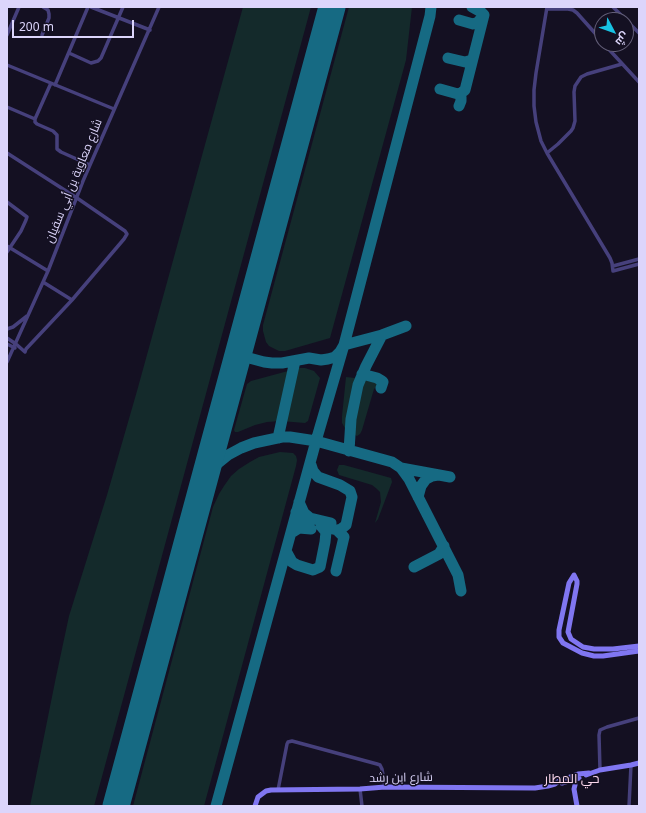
<!DOCTYPE html>
<meta charset="utf-8">
<style>
body{margin:0}
#map{position:relative;width:646px;height:813px;overflow:hidden;background:#141022;font-family:"Noto Sans",Cairo,sans-serif}
canvas{display:block}
.frame{position:absolute;inset:0;border:8px solid #dcd5fb;pointer-events:none}
.north{position:absolute;left:594px;top:12px;width:40px;height:40px;box-sizing:border-box;background:#141022;border:1px solid #645f79;border-radius:50%;rotate:131deg;font-size:11px;font-weight:700;line-height:16px;text-align:center;color:#dcd5fb}
.north::after{content:'';display:block;margin:auto;width:14px;height:18px;background:#18c3e4;clip-path:polygon(50% 0,100% 100%,50% 72%,0 100%)}
.scale{position:absolute;left:12px;top:20px;width:122px;height:18px;box-sizing:border-box;border:2px solid #dcd5fb;border-top:0;padding-left:5px;font-size:12px;line-height:14px;white-space:nowrap;color:#dcd5fb;-webkit-text-stroke:3px #141022;paint-order:stroke}
</style>
<div id="map">
<canvas width="646" height="813"></canvas>
<div class="frame"></div>
<div class="north">ش</div>
<div class="scale">200 m</div>
</div>
<script>
const c = document.querySelector('canvas').getContext('2d');
c.lineJoin = 'round';
function fill(path, color) { c.fillStyle = color; c.fill(path, 'evenodd'); }
const poly = rows => new Path2D(rows.map(r => 'M' + r).join(''));
function stroke(path, color, width, dash) { c.strokeStyle = color; c.lineWidth = width; c.lineCap = dash ? 'butt' : 'round'; c.setLineDash(dash || []); c.stroke(path); }
function drawText(font, color, halo, rows, align = 'center') {
  c.font = font + ' "Noto Sans",Cairo,sans-serif'; c.lineWidth = 3; c.setLineDash([]); c.textBaseline = 'middle'; c.strokeStyle = halo; c.fillStyle = color; for (const [text, x, y, turn = 0] of rows) {
    c.save(); c.translate(x, y); c.rotate((+turn || 0) * Math.PI / 180); c.textAlign = isNaN(turn) ? turn : align; if (halo) c.strokeText(text, 0, 0); c.fillText(text, 0, 0); c.restore();
  }
}
fill(poly([
 [243,7,311,7,94,806,30,806,56,677,69,616,107,495,137,391],
 [349,7,412,7,406,60,330,338,285,351,279,351,269,346,266,342,263,331,263,325],
 [299,368,305,368,314,371,320,378,308,421,305,423,281,421,267,422,255,425,238,432,235,432,234,430,247,384,251,381],
 [346,377,355,378,347,416,346,430,342,423,342,416],
 [360,379,377,383,376,387,374,389,362,430,360,434,357,436,351,433,349,425,353,397,357,384],
 [280,452,293,453,296,456,297,460,296,466,204,806,133,806,213,507,219,494,224,486,231,476,239,469,250,462,259,457],
 [339,465,344,465,391,478,392,482,378,519,375,523,381,502,380,492,377,489,372,485,339,475,337,470]
]), '#142a2b');
stroke(poly([
 [459,20,473,24,478,22,483,16],
 [448,58,465,62,472,60],
 [440,89,458,94,461,93,465,90,484,15,481,12,472,7],
 [458,94,461,97,461,101,459,106],
 [238,355,264,362,272,363,282,363,309,358,321,360,328,359,335,357,340,352,344,345,382,335,406,326],
 [362,374,377,378,382,381,383,382,381,388],
 [278,438,295,361],
 [349,451,351,419,358,385,366,366,382,335],
 [401,468,450,477],
 [207,472,228,455,241,448,254,443,282,437,290,437,316,441,392,462,401,468,409,479,458,575,461,591],
 [418,497,421,486,426,479,432,476,438,475],
 [299,502,304,513,310,518,331,523],
 [291,533,299,528,311,529,302,523,296,512],
 [286,551,292,562,297,565,313,570,320,567,325,542,326,532,321,526,337,530,341,529,346,525,352,497,350,491,340,485,318,477,313,471,311,465],
 [414,567,439,554,444,546],
 [336,571,344,537,337,530],
 [216,806,316,441,344,345,430,16,431,7]
]), '#166a83', 11);
stroke(poly([
 [116,806,332,7]
]), '#166a83', 27);
stroke(poly([
 [91,7,150,30],
 [547,7,536,73,534,90,534,106,536,122,541,141,547,153,610,258,612,263,613,271,639,264],
 [613,7,639,33],
 [547,9,568,9,573,10,577,13,602,41],
 [7,35,19,7],
 [42,35,49,18,49,14,48,10,43,7],
 [604,44,639,82],
 [69,53,91,63,98,61,101,58,123,7],
 [7,65,114,109],
 [51,83,35,119,35,122,37,124,53,131,57,135,57,149,61,152,90,165],
 [55,85,88,7],
 [7,107,35,119],
 [7,153,77,198,125,231,127,234,124,239,72,300,26,349,25,352,16,344,7,338],
 [547,153,558,144,571,131,573,128,575,121,574,92,575,86,581,77,587,74,622,64],
 [7,202,27,217,26,220,21,231,7,252],
 [7,246,48,271],
 [613,266,639,259],
 [43,282,72,300],
 [7,329,13,327,27,316],
 [7,344,15,348],
 [7,362,48,271,83,181,159,7],
 [600,770,599,735,600,730,607,727,639,718],
 [360,789,362,806],
 [278,790,287,744,288,742,292,741,377,764,380,765,382,769,385,787],
 [629,806,631,765]
]), '#46407c', 3.5);
stroke(poly([
 [639,646,613,649,594,649,583,647,571,639,568,632,577,584,577,581,574,575,569,583,559,630,559,637,563,643,582,653,594,656,603,656,639,651],
 [586,775,600,770,631,765,639,763],
 [574,778,575,785,574,789,577,806],
 [562,783,579,778],
 [255,806,258,797,266,791,271,790,360,789,385,787,535,788,548,786,555,784,559,781,578,774,589,773]
]), '#8076f1', 5);
drawText('12px', '#dcd5fb', '#141022', [
 ["شارع معاوية بن أبي سفيان",74,181,-68],
 ["شارع ابن رشد",401,778,-1]
]);
drawText('13px', '#fbd7ec', '#141022', [
 ["حي المطار",572,779]
]);
</script>
